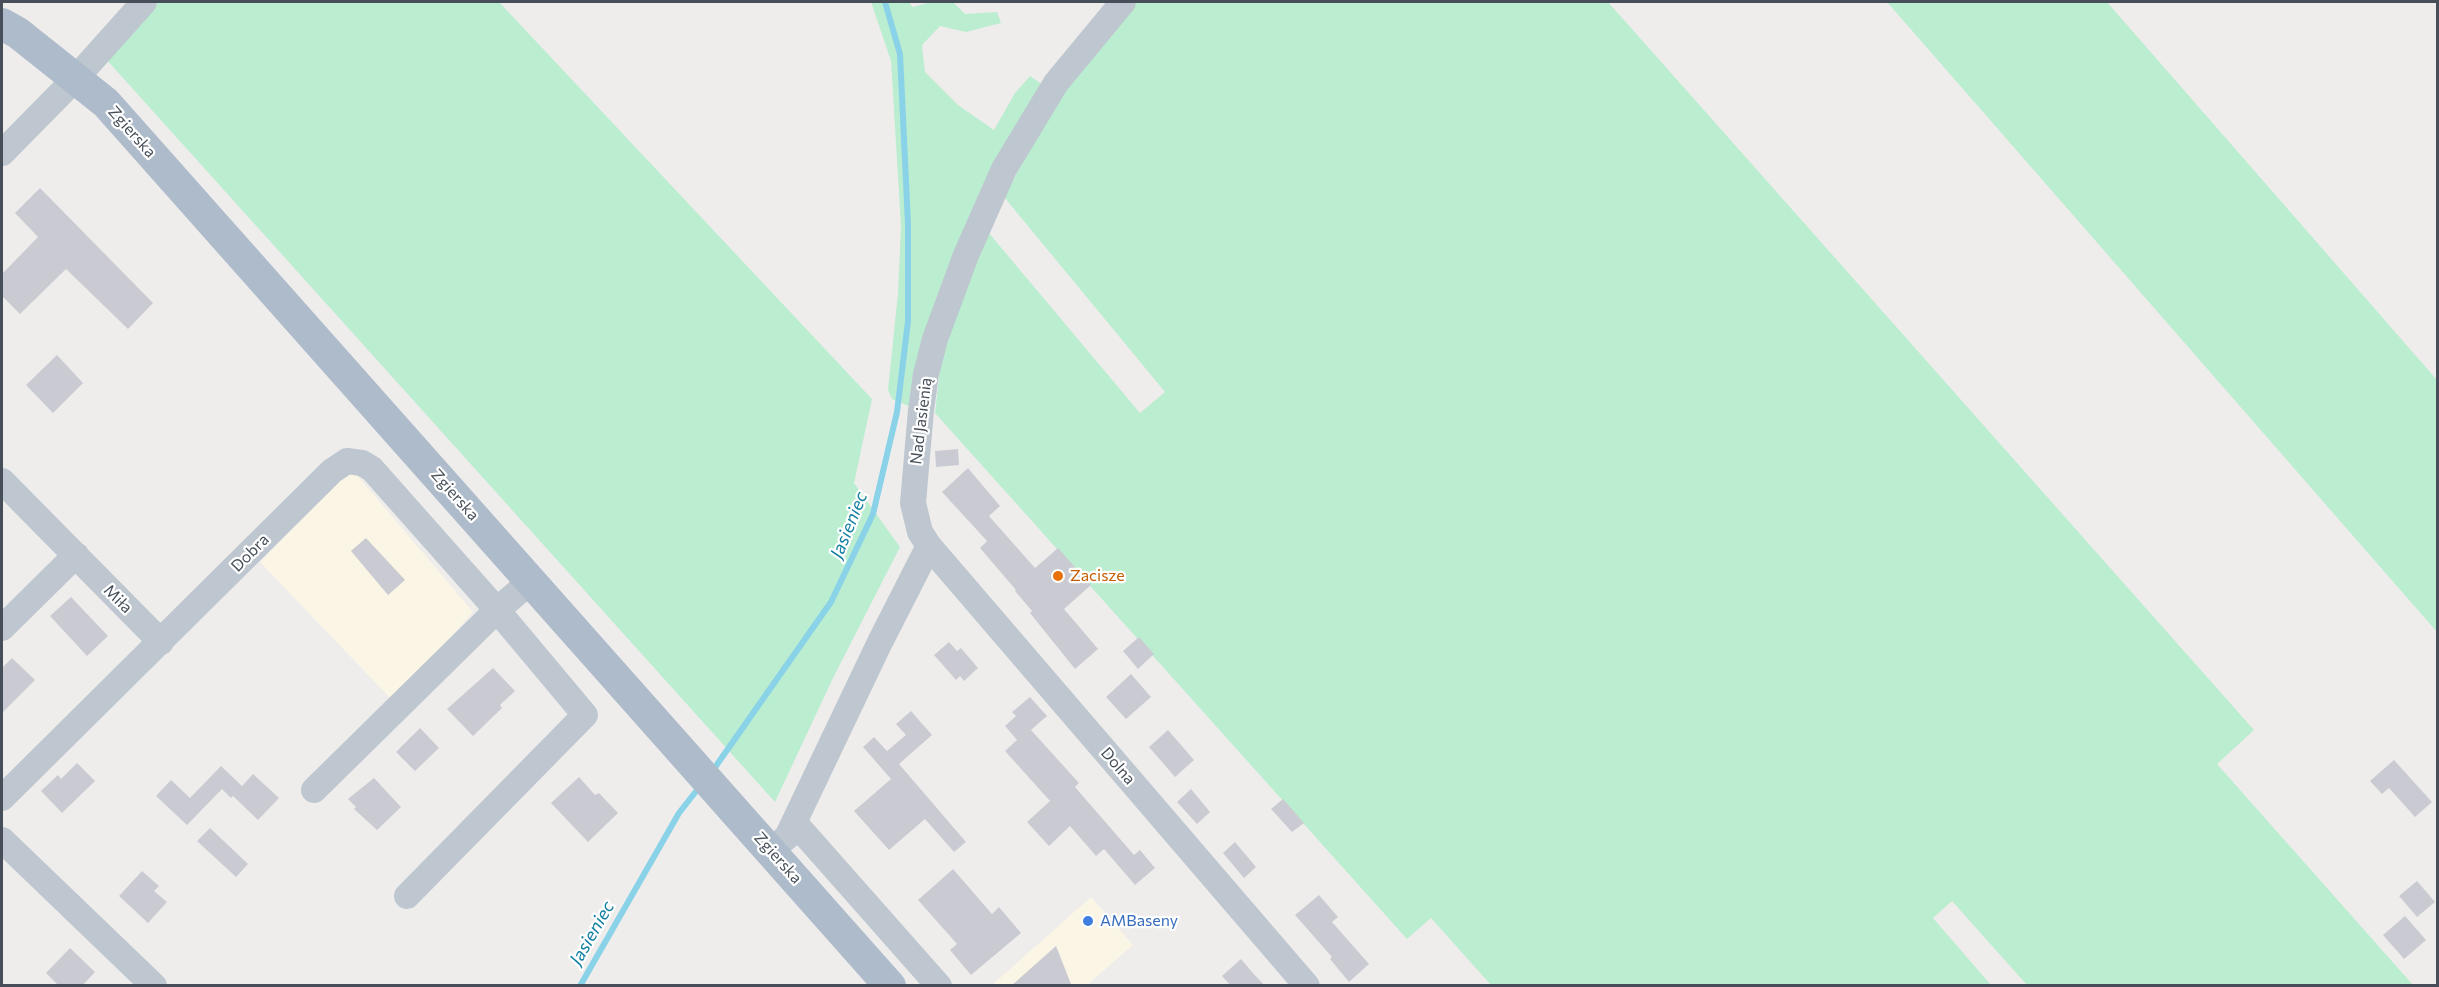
<!DOCTYPE html>
<meta charset="utf-8">
<style>
body{margin:0}
#map{position:relative;width:2439px;height:987px;overflow:hidden;background:#efedec;font-family:Commissioner,sans-serif}
canvas{display:block}
.frame{position:absolute;inset:0;border:3px solid #464f59;pointer-events:none}
</style>
<div id="map">
<canvas width="2439" height="987"></canvas>
<div class="frame"></div>
</div>
<script>
const c = document.querySelector('canvas').getContext('2d');
c.lineJoin = 'round';
function fill(path, color) { c.fillStyle = color; c.fill(path, 'evenodd'); }
const poly = rows => new Path2D(rows.map(r => 'M' + r).join(''));
function stroke(path, color, width, dash) { c.strokeStyle = color; c.lineWidth = width; c.lineCap = dash ? 'butt' : 'round'; c.setLineDash(dash || []); c.stroke(path); }
function drawText(font, color, halo, rows, align = 'center') {
  c.font = font + ' Commissioner,sans-serif'; c.lineWidth = 4.5; c.setLineDash([]); c.textBaseline = 'middle'; c.strokeStyle = halo; c.fillStyle = color; for (const [text, x, y, turn = 0] of rows) {
    c.save(); c.translate(x, y); c.rotate((+turn || 0) * Math.PI / 180); c.textAlign = isNaN(turn) ? turn : align; if (halo) c.strokeText(text, 0, 0); c.fillText(text, 0, 0); c.restore();
  }
}
fill(poly([
 [351,468,473,612,393,701,260,562],
 [1091,897,1133,945,1087,985,991,986]
]), '#fbf5e5');
fill(poly([
 [159,2,499,2,872,399,854,483,900,547,833,678,775,802,105,58],
 [871,2,909,2,912,7,932,2,953,2,965,14,997,12,1001,23,966,32,940,26,922,45,925,72,958,105,994,130,1015,93,1030,76,1043,85,911,407,892,399,888,390,898,293,901,226,891,61],
 [1136,2,1608,2,2254,730,2217,764,2413,985,2027,985,1952,901,1933,918,1991,985,1491,985,1431,918,1407,939,935,413,943,342,988,232,1140,413,1165,392,1004,197,1062,90],
 [1887,2,2107,2,2437,380,2437,632]
]), '#bbedd0');
stroke(poly([
 [711,773,831,602,873,514,897,412,908,321,908,224,900,54,885,2],
 [580,986,679,813,701,785]
]), '#89d2e8', 6);
fill(poly([
 [40,188,153,303,128,329,66,269,20,314,2,296,2,274,38,237,15,213],
 [57,355,83,383,53,413,26,385],
 [958,449,959,465,936,467,935,451],
 [968,468,1000,506,989,516,1035,568,1058,548,1091,585,1064,609,1098,649,1075,669,1030,613,1032,611,1015,591,1016,590,980,548,987,541,942,492],
 [366,538,405,580,388,595,351,551],
 [71,597,108,636,87,656,50,616],
 [1139,637,1154,654,1138,669,1123,651],
 [949,642,957,651,961,648,978,668,964,681,960,676,956,680,934,655],
 [12,658,35,680,2,713,2,668],
 [493,668,515,691,500,705,502,708,473,736,447,709],
 [1131,674,1151,697,1126,719,1106,697],
 [1030,697,1047,716,1031,730,1079,783,1075,787,1134,855,1140,850,1155,868,1135,885,1104,849,1096,856,1070,826,1049,846,1027,822,1050,801,1005,751,1017,740,1005,726,1016,716,1012,712],
 [911,711,932,735,899,764,966,842,954,852,925,819,889,850,854,811,891,779,863,747,874,737,887,751,906,735,896,724],
 [420,728,439,748,415,771,396,752],
 [1168,730,1194,760,1175,777,1149,747],
 [2394,760,2432,802,2415,817,2389,788,2382,794,2370,781],
 [77,763,95,781,62,813,41,791,58,775,61,779],
 [221,766,242,786,231,798,222,789,187,825,156,796,171,780,190,798],
 [253,774,279,798,258,820,233,796],
 [579,777,595,795,599,793,618,813,588,842,551,803],
 [374,778,401,807,377,830,354,809,356,807,348,799],
 [1191,789,1210,812,1197,824,1177,802],
 [1283,799,1304,823,1292,832,1271,809],
 [210,828,248,864,236,877,197,841],
 [1235,842,1256,867,1244,878,1223,853],
 [953,869,992,914,999,907,1021,933,971,975,950,950,957,944,918,900],
 [142,871,159,886,154,891,167,902,148,923,119,896],
 [2417,881,2435,902,2417,917,2399,896],
 [1319,895,1338,917,1332,922,1369,964,1349,982,1330,959,1332,957,1295,915],
 [2405,916,2426,940,2404,959,2383,935],
 [1056,946,1071,984,1011,986],
 [70,948,95,972,82,986,59,986,46,973],
 [1241,959,1252,972,1265,986,1231,986,1222,976]
]), '#cacbd2');
stroke(poly([
 [2,153,76,78,144,2],
 [2,481,161,642],
 [929,546,1307,986],
 [2,628,76,555],
 [2,798,332,471,347,461,362,463,372,469,497,610,314,790],
 [794,822,939,986],
 [2,840,154,986],
 [771,850,787,837,880,642,929,546,920,532,913,503,921,410,926,374,935,339,966,255,1004,169,1056,83,1123,2],
 [407,896,585,715,497,610,531,581]
]), '#bec7cf', 26);
stroke(poly([
 [2,24,18,33,106,103,890,986]
]), '#adbbcb', 32);
for (const [x, y, r, color] of [
 [1058,576,6,"#e8710a"],
 [1088,921,6,"#3f7fe0"]
]) { const dot = new Path2D(); dot.arc(x, y, r, 0, 2 * Math.PI); c.fillStyle = color; c.fill(dot); stroke(dot, '#fff', 2); }
drawText('16px', '#464f59', '#fff', [
 ["Zgierska",132,132,48],
 ["Nad Jasienią",921,421,-83],
 ["Zgierska",455,495,48],
 ["Dobra",250,553,-45],
 ["Miła",118,599,45],
 ["Dolna",1118,766,49],
 ["Zgierska",778,858,48]
]);
drawText('16px', '#c56008', '#fff', [
 ["Zacisze",1070,576]
], 'left');
drawText('16px', '#366cbe', '#fff', [
 ["AMBaseny",1100,921]
], 'left');
drawText('italic 18px', '#117fa1', '#fff', [
 ["Jasieniec",849,525,-68],
 ["Jasieniec",592,933,-60]
]);
</script>
